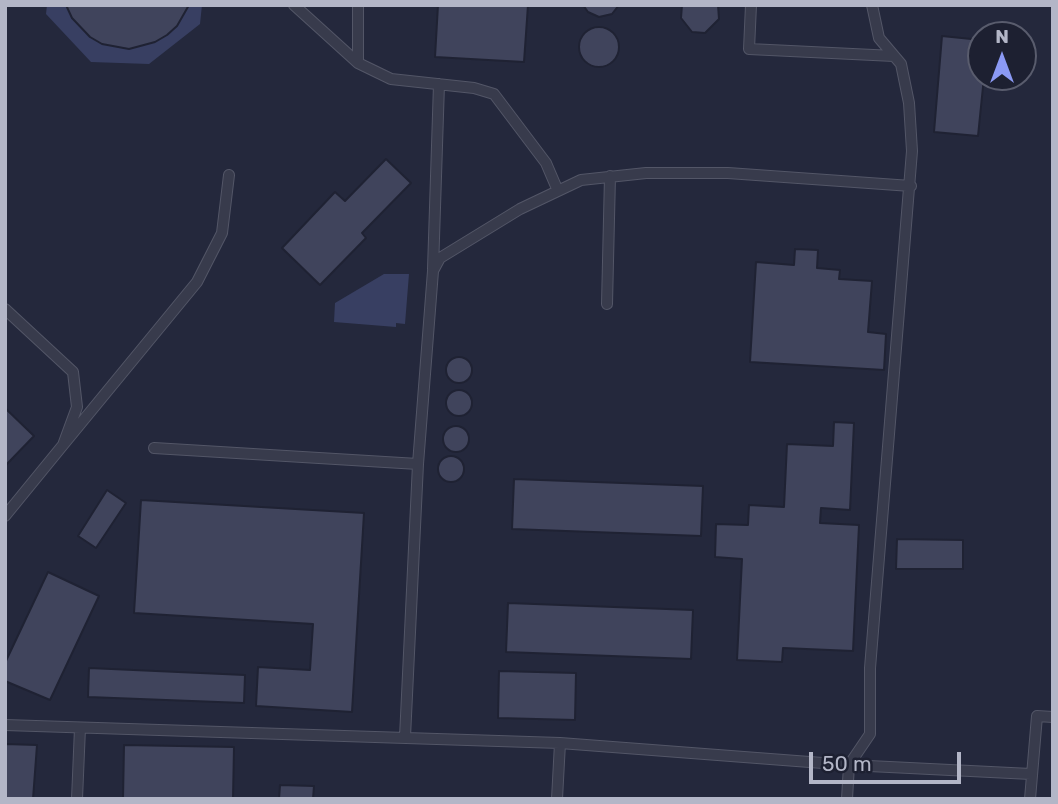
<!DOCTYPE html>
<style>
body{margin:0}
#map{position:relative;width:1058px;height:804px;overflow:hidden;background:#24283c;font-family:Rubik,sans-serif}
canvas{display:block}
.frame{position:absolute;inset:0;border:7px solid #b3b6c7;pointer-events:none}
.north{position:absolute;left:967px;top:21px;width:70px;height:70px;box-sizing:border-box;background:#1d2031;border:2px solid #595c6d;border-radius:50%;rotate:0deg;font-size:19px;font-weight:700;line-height:28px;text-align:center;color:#b3b6c7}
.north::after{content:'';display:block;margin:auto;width:24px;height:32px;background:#8b99f4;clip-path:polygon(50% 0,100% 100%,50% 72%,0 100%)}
.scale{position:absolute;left:809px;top:752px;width:152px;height:32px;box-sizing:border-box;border:4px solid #b3b6c7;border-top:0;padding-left:9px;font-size:21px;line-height:24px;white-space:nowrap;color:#b3b6c7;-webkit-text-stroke:5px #1d2031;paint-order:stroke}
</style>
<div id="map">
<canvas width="1058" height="804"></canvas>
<div class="frame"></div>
<div class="north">N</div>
<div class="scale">50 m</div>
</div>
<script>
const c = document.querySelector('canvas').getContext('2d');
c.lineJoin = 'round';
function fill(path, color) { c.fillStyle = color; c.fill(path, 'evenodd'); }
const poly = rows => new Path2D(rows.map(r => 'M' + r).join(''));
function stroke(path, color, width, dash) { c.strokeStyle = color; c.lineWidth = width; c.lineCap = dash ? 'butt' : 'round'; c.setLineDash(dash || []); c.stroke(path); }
fill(poly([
 [47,5,202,5,200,24,149,64,91,62,46,14],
 [384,274,409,274,405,324,396,323,396,327,334,322,335,303]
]), '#383f62');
const building = poly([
 [189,5,177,26,167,35,155,42,129,49,102,44,90,37,72,18,66,5,189,5],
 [438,5,528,5,524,62,435,57,438,5],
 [583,5,619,5,612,14,599,17,588,12,583,5],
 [682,5,718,5,719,19,705,33,692,32,681,18,682,5],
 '579 47a20 20 0 1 1 40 0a20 20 0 1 1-40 0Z',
 [942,36,981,40,981,77,984,77,978,136,934,132,942,36],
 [386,159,411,183,362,233,366,238,320,285,282,248,335,192,345,201,386,159],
 [795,249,818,250,817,268,840,270,839,279,872,281,868,332,886,334,884,370,750,362,756,262,794,265,795,249],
 '446 370a13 13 0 1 1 26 0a13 13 0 1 1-26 0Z',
 '446 403a13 13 0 1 1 26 0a13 13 0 1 1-26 0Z',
 [5,408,34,436,5,466,5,408],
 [834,422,854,423,850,510,821,508,820,523,859,525,853,651,783,648,782,662,737,660,742,559,715,557,716,524,748,525,749,505,784,507,787,444,833,446,834,422],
 '443 439a13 13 0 1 1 26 0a13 13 0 1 1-26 0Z',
 '438 469a13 13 0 1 1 26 0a13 13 0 1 1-26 0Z',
 [514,479,703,486,701,536,512,529,514,479],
 [107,490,126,503,96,548,78,536,107,490],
 [141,500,364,513,352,712,256,706,258,667,310,670,313,624,134,613,141,500],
 [897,539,963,540,963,569,896,569,897,539],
 [48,572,99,596,50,700,5,681,5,663,48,572],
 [508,603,693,610,691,659,506,652,508,603],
 [89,668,245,675,244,703,88,697,89,668],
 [499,671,576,673,575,720,498,718,499,671],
 [5,744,37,745,33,799,5,799,5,744],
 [124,745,234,747,233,799,123,799,124,745],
 [280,785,314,786,313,799,279,799,280,785]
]);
fill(building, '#40445c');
stroke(building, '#1f2233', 2);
const service = poly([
 [294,5,358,63,391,79,474,88,494,94,546,163,558,191],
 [751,5,749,49,894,56],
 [358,63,358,5],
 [433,269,439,84],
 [607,304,610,176],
 [5,309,73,372,77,407,63,445,5,516],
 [63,445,197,282,222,233,229,175],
 [154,448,418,464,405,737],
 [418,464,433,271,440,258,520,209,581,180,646,173,728,173,911,186],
 [5,725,560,743,849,765,1031,774],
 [77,799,80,728],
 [557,799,560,743],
 [847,799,849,765,870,734,870,668,912,151,909,103,901,64,879,38,872,5],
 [1030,799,1037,716,1053,717]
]);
stroke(service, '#535667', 12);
stroke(service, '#383b4c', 10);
</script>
